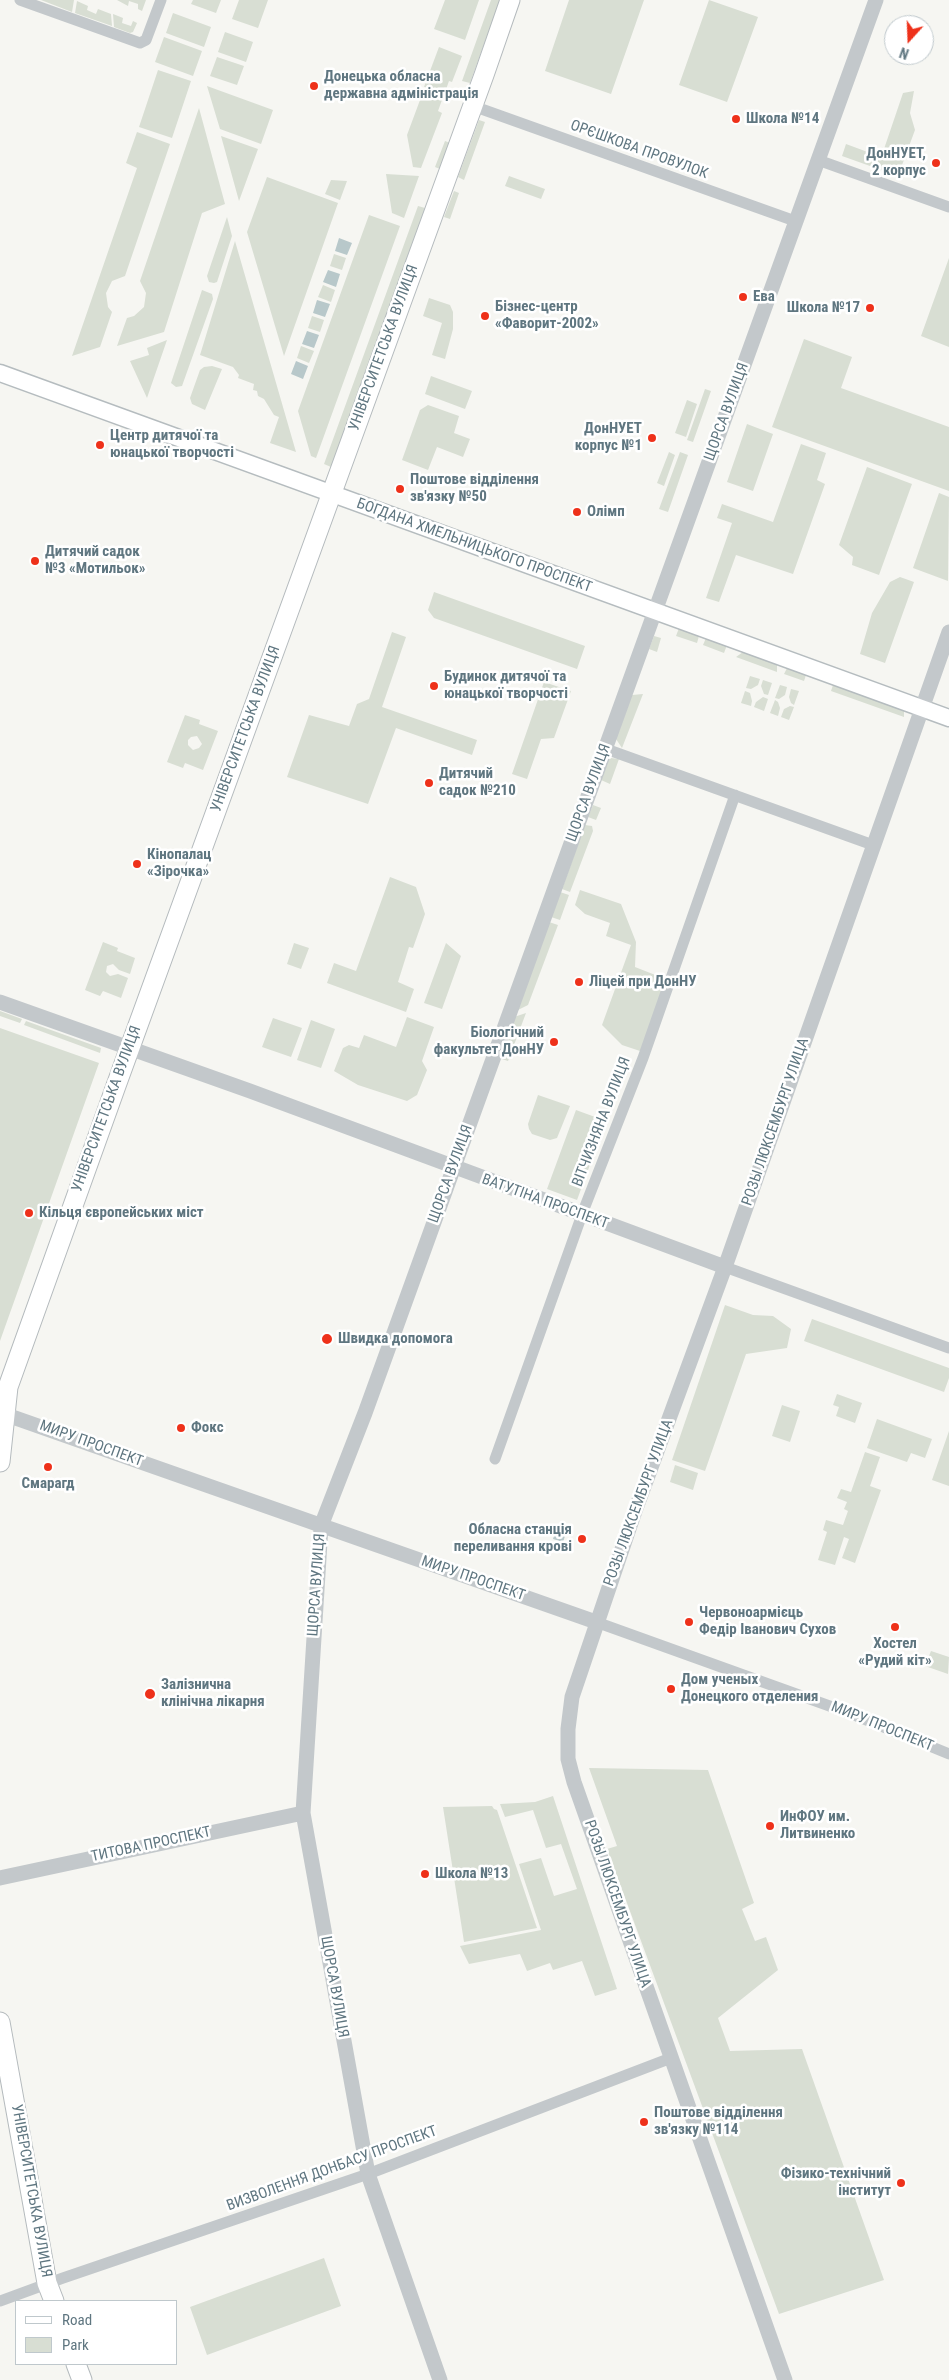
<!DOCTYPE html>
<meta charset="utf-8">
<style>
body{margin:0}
#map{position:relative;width:949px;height:2380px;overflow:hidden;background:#f6f6f2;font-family:"Roboto Condensed",sans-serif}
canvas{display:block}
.legend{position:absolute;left:15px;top:2300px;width:162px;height:65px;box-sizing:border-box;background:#fff;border:1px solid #bfc8cc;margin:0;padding:6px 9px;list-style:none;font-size:15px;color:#5f7680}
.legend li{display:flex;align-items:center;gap:10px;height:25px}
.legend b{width:25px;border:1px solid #bfc8cc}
.north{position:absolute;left:884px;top:15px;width:50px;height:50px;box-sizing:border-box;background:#fff;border:1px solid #bfc8cc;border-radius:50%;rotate:200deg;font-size:14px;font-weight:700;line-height:20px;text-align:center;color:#5f7680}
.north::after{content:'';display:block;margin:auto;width:18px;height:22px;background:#ee311a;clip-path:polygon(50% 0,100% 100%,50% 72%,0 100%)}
</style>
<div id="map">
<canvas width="949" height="2380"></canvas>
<ul class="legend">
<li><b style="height:6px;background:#fff"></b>Road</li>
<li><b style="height:14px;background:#d8ded3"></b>Park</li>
</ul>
<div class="north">N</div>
</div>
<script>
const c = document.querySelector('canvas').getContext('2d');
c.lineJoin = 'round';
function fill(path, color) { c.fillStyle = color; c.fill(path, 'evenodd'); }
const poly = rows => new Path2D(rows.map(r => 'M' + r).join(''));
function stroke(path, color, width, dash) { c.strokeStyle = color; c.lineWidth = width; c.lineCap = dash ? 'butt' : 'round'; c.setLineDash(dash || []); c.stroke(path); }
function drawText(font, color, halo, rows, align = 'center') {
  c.font = font + ' "Roboto Condensed",sans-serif'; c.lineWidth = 5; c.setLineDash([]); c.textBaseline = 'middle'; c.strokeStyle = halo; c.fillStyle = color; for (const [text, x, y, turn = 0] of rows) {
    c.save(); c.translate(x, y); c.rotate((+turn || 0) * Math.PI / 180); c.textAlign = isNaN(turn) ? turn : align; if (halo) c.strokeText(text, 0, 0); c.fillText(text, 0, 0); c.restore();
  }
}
fill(poly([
 [41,0,74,0,72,12],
 [117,0,146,0,142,11,138,9,138,4,129,1,128,6],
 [193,0,221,0,216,13,191,4],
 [239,0,268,0,258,28,232,19],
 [445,0,479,0,465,40,434,29],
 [491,0,500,0,470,83,462,81],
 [569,0,644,0,611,94,545,71],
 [709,0,758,17,727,102,679,85],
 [77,1,88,6,87,10,96,14,98,9,111,14,112,26,75,13],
 [173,13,211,27,204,47,166,33],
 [113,14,123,18,122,23,131,26,133,21,137,23,133,32,130,33,114,27],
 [225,32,253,42,246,62,218,52],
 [164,37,202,51,193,76,155,62],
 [439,47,462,56,452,82,449,81,444,95,424,87],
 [217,57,244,66,237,85,210,76],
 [158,70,191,81,172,138,139,127],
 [207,86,273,110,261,144,220,129],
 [914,91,910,113,915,130,898,176,842,156,846,144,873,154,884,149,903,93],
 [423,92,442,100,438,111,442,113,421,168,413,167,407,135],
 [199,108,225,204,202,213,164,332,117,346,127,318,134,316,144,307,146,293,140,281],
 [479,120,485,122,464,180,458,177],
 [137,132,170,144,125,276,112,281,106,293,108,307,112,312,100,347,72,356,137,168,126,163],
 [221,136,258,149,239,201],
 [445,141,450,143,440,169,435,167],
 [386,174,419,176,404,218,392,213],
 [509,176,545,189,541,199,505,186],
 [267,177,338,203,284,356,247,232],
 [331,180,347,181,340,200,325,194],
 [454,191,459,193,450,219,444,217],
 [418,206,425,208,331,467,324,464],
 [369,215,400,226,316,458,311,456,298,411],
 [227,217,232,236,217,282,214,283,209,282,207,276],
 [235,241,296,452,270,443,279,417,274,415,264,399,258,396,257,391,253,390,254,384,238,378,239,375,233,367,200,355],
 [334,254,346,258,342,270,330,266],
 [949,258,949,347,921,336],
 [323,285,335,290,331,302,318,297],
 [202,290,212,294,213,299,182,386,176,387,171,383],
 [429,298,450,305,453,312,453,329,445,359,432,355,442,323,423,316],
 [312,316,324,320,320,332,308,328],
 [804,339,852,357,841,388,949,427,949,491,772,427],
 [167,340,147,398,130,361,149,355,147,348],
 [301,346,314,351,309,363,297,358],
 [212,366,222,369,205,410,192,404,190,398,200,370,204,367],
 [431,376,472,391,465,409,425,394],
 [705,389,711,391,693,442,687,440],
 [687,400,697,404,686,437,675,433],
 [428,405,459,416,454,433,470,439,463,457,437,447,428,470,402,460,420,410],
 [747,424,773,434,753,491,727,482],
 [801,444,826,453,817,480,825,484,793,574,736,555,719,602,706,598,732,523,717,518,722,504,773,522],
 [669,452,675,455,664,486,657,483],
 [680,452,688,455,668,512,659,509],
 [867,467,912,484,879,575,852,565,853,557,839,545],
 [939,493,949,497,948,581,913,568],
 [900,577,914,582,885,663,860,654,872,613,890,582],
 [434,592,585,646,577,669,434,618,428,610],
 [679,628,699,636,697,643,676,636],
 [392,632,406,637,382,707,477,740,472,755,396,728,368,804,287,777,309,715,349,726,357,704,369,699],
 [654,636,661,638,657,652,649,649],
 [706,638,727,645,724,653,703,645],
 [743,652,777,665,777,672,736,657],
 [787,668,806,675,804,681,784,674],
 [750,676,760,679,758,685,751,689,746,688],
 [763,680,772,683,768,695,764,694,761,686],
 [544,682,571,691,554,738,541,739,527,779,512,774],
 [780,685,787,687,785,695,779,699,775,698],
 [833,685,904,710,904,717,831,691],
 [791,689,799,691,794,705,791,703,789,697],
 [745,691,750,693,752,701,751,706,741,703],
 [643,694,622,748,616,739,632,695],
 [763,697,768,699,764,711,754,707,756,702],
 [775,700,778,702,780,708,778,716,770,713],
 [790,706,794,707,789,720,781,717,784,709],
 [185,715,200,720,199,724,218,731,203,770,185,763,183,768,167,762],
 [197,736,202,744,199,748,193,750,188,745,188,740,191,737],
 [611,758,619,759,610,784,601,780,608,760],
 [593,805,601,808,596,820,588,817],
 [585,825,592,826,593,831,570,892,562,889],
 [390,877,416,887,425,914,413,948,409,947,398,982,414,989,406,1012,327,983,334,963,356,971],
 [580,890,621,904,636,942,635,967,668,980,643,1052,622,1045,602,1025,631,945,606,936,610,923,585,914,575,905],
 [560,892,569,895,560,920,551,917],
 [549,922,558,925,528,1005,516,1011],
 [103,942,118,948,117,951,135,958,130,974,119,970,113,964,107,966,106,972,110,976,118,974,128,978,121,998,103,991,100,996,85,990],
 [294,943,309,948,301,969,287,964],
 [446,943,461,956,442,1009,424,1003],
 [0,1011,22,1019,20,1023,0,1016],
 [526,1013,508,1061,499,1058,514,1017],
 [407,1017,434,1027,422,1061,427,1070,417,1095,407,1101,358,1085,334,1071,343,1048,349,1045,359,1048,364,1035,396,1047],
 [273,1018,302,1028,291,1057,262,1047],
 [311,1020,335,1029,321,1068,297,1060],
 [26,1021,101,1048,100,1053,24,1025],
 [0,1028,99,1063,0,1341],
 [538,1095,570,1106,557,1138,550,1140,532,1134,529,1129,528,1124],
 [576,1110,606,1121,577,1200,547,1189],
 [725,1305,753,1315,773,1316,791,1329,787,1348,746,1354,705,1471,672,1460],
 [812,1319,949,1368,949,1378,944,1392,804,1341],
 [837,1394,862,1403,855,1423,836,1416,839,1407,833,1405],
 [782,1405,800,1411,790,1442,772,1436],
 [877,1419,932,1439,925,1458,911,1453,907,1462,867,1448],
 [949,1431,949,1486,932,1480],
 [865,1452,880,1457,870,1486,881,1490,855,1563,842,1558,849,1539,844,1537,835,1565,818,1560,827,1532,823,1530,826,1520,843,1525,848,1511,844,1509,847,1502,837,1498,841,1489,851,1492],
 [675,1465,698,1473,693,1490,670,1482],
 [931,1651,949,1657,948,1674,925,1666],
 [589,1768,708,1770,754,1903,742,1909,755,1941,766,1937,778,1970,718,2018,730,2051,802,2049,884,2280,779,2314,607,1849,617,1846],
 [553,1796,617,1989,595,1996,582,1961,553,1970,550,1963,527,1971,520,1954,469,1964,460,1946,541,1930,519,1864,541,1858,554,1896,577,1889,561,1844,546,1848,533,1810,505,1817,500,1804,535,1802],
 [492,1806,494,1809,497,1810,537,1928,464,1942,443,1807],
 [324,2258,341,2306,207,2355,190,2307]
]), '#d8ded3');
fill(poly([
 [339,238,352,243,347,255,335,251],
 [328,270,340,274,336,287,323,282],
 [317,300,330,304,325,317,313,313],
 [307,331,319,335,314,348,302,344],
 [296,361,308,366,303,379,291,374],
 [558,1524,568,1527,563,1542,553,1539]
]), '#b8c8ca');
const secondary = poly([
 [0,373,949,718]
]);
const primary = poly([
 [0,1462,8,1387,117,1083,484,75,510,0],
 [0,2022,47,2283,54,2301],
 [76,2364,82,2380]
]);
stroke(secondary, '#b5bcbf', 19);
stroke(primary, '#b4babd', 21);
stroke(poly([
 [20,0,140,43,146,40,161,0],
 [473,106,795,221],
 [818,160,949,207],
 [606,749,873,845],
 [725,1267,949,1348],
 [495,1459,584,1209,643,1058,735,795],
 [596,1622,849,1713,949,1754],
 [0,2301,63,2278,368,2174,671,2058]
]), '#c3c8cb', 11);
stroke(poly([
 [0,1002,250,1091,725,1267],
 [4,1414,596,1622],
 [0,1878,303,1813],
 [440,2380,368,2174,303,1813,321,1526,365,1413,876,0],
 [785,2380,574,1782,568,1759,568,1729,572,1697,635,1511,725,1267,949,632]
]), '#c3c8cb', 15);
stroke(secondary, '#fff', 16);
stroke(primary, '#fff', 19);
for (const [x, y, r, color] of [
 [314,86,5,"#ee311a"],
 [736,119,5,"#ee311a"],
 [936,163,5,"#ee311a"],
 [743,297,5,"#ee311a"],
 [870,308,5,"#ee311a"],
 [485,316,5,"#ee311a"],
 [652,438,5,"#ee311a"],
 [100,445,5,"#ee311a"],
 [400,489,5,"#ee311a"],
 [577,512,5,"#ee311a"],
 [35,561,5,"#ee311a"],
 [434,686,5,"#ee311a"],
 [429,783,5,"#ee311a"],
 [137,864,5,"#ee311a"],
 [579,982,5,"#ee311a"],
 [554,1042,5,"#ee311a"],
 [29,1213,5,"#ee311a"],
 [327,1339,6,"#ee311a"],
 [181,1428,5,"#ee311a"],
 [48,1467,5,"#ee311a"],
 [582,1539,5,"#ee311a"],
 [689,1622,5,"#ee311a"],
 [895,1627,5,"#ee311a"],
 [671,1689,5,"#ee311a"],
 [150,1694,6,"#ee311a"],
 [770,1826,5,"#ee311a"],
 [425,1874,5,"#ee311a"],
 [644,2122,5,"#ee311a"],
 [901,2183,5,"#ee311a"]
]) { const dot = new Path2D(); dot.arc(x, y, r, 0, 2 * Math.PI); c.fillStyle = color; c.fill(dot); stroke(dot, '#fff', 2); }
drawText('bold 15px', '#5f7680', '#fff', [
 ["Донецька обласна",324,77],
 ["державна адміністрація",324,94],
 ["Школа №14",746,119],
 ["ДонНУЕТ,",926,154,"right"],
 ["2 корпус",926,171,"right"],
 ["Ева",753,297],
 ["Бізнес-центр",495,307],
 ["«Фаворит-2002»",495,324],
 ["Школа №17",860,308,"right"],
 ["ДонНУЕТ",642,429,"right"],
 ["корпус №1",642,446,"right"],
 ["Центр дитячої та",110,436],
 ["юнацької творчості",110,453],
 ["Поштове відділення",410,480],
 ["зв'язку №50",410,497],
 ["Олімп",587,512],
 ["Дитячий садок",45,552],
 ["№3 «Мотильок»",45,569],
 ["Будинок дитячої та",444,677],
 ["юнацької творчості",444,694],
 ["Дитячий",439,774],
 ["садок №210",439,791],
 ["Кінопалац",147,855],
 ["«Зірочка»",147,872],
 ["Ліцей при ДонНУ",589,982],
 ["Біологічний",544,1033,"right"],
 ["факультет ДонНУ",544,1050,"right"],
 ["Кільця європейських міст",39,1213],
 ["Швидка допомога",338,1339],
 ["Фокс",191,1428],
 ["Смарагд",48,1484,"center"],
 ["Обласна станція",572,1530,"right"],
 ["переливання крові",572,1547,"right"],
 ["Червоноармієць",699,1613],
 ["Федір Іванович Сухов",699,1630],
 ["Хостел",895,1644,"center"],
 ["«Рудий кіт»",895,1661,"center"],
 ["Дом ученых",681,1680],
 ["Донецкого отделения",681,1697],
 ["Залізнична",161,1685],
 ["клінічна лікарня",161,1702],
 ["ИнФОУ им.",780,1817],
 ["Литвиненко",780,1834],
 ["Школа №13",435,1874],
 ["Поштове відділення",654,2113],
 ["зв'язку №114",654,2130],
 ["Фізико-технічний",891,2174,"right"],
 ["інститут",891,2191,"right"]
], 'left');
drawText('15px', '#5f7680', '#fff', [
 ["ОРЄШКОВА ПРОВУЛОК",639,150,20],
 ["УНІВЕРСИТЕТСЬКА ВУЛИЦЯ",384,348,-70],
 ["ЩОРСА ВУЛИЦЯ",727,412,-70],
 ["БОГДАНА ХМЕЛЬНИЦЬКОГО ПРОСПЕКТ",474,546,20],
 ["УНІВЕРСИТЕТСЬКА ВУЛИЦЯ",246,729,-70],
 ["ЩОРСА ВУЛИЦЯ",589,793,-70],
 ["УНІВЕРСИТЕТСЬКА ВУЛИЦЯ",107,1109,-70],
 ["ВІТЧИЗНЯНА ВУЛИЦЯ",602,1122,-69],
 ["РОЗЫ ЛЮКСЕМБУРГ УЛИЦА",776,1122,-71],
 ["ЩОРСА ВУЛИЦЯ",451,1174,-70],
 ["ВАТУТІНА ПРОСПЕКТ",545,1202,20],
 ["МИРУ ПРОСПЕКТ",91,1444,20],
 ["РОЗЫ ЛЮКСЕМБУРГ УЛИЦА",639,1503,-70],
 ["МИРУ ПРОСПЕКТ",473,1579,19],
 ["ЩОРСА ВУЛИЦЯ",317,1585,-86],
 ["МИРУ ПРОСПЕКТ",882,1727,22],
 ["ТИТОВА ПРОСПЕКТ",151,1845,-12],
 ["РОЗЫ ЛЮКСЕМБУРГ УЛИЦА",617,1904,71],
 ["ЩОРСА ВУЛИЦЯ",334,1987,80],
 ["ВИЗВОЛЕННЯ ДОНБАСУ ПРОСПЕКТ",332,2169,-20],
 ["УНІВЕРСИТЕТСЬКА ВУЛИЦЯ",31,2191,80]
]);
</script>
